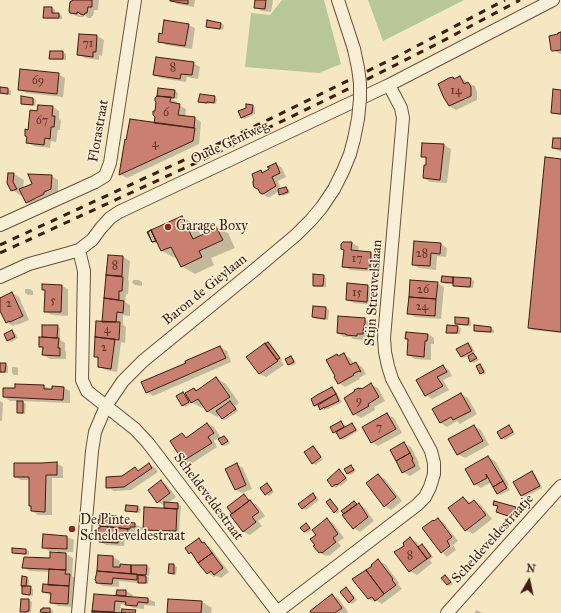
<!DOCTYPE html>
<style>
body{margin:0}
#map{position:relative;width:561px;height:613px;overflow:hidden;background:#f4e7c2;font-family:"IM FELL Great Primer",serif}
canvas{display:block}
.north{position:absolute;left:509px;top:561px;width:40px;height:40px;-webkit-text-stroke:3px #f8efd7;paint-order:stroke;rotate:9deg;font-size:11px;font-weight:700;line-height:16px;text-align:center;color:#3c1d0d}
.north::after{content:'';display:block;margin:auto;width:14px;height:18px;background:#3c1d0d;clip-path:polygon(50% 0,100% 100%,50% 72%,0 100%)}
</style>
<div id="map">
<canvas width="561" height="613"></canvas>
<div class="north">N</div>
</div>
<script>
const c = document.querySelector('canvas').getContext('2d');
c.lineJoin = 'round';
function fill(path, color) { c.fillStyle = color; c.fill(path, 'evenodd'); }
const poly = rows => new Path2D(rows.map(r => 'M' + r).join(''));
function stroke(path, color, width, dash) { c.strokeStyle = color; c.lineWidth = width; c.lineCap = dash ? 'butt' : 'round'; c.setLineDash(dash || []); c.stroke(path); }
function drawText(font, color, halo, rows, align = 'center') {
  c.font = font + ' "IM FELL Great Primer",serif'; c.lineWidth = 3; c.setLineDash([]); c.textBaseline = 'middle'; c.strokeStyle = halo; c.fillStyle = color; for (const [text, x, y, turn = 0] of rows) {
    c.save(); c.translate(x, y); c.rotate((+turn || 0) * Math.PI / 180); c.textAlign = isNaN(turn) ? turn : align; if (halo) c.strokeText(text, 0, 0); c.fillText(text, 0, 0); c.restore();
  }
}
fill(poly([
 [282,0,324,0,341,64,319,73,245,67,251,13,270,15],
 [368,0,464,0,383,41]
]), '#b7c797');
fill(poly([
 [74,0,99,0,98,10,94,10,93,16,92,16,91,18,88,18,84,15,84,17,78,17,71,13],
 [74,9,81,13,81,16,73,11],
 [171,0,195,0,194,7,177,4],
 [256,0,273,0,271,12,262,11,255,7],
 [52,8,55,10,55,14,59,14,62,16,62,19,47,19,44,17],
 [221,23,224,25,223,30,210,28,207,26],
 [188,25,195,28,192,49,166,45,160,41,163,35],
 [561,33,561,54,560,54,552,49],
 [80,35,97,36,104,40,102,56,99,55,99,60,85,58,78,54],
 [51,52,63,52,66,54,66,60,53,60,50,58],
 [193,63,200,67,198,79,187,77,186,82,160,78,154,74],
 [58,74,65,78,63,97,26,93,19,89],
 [460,77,466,81,467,83,468,83,475,86,477,92,477,100,456,110,449,106,453,78,455,79],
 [0,88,8,89,11,91,11,95,0,94],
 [159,89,175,91,178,93,177,99,170,98,177,102,177,104,179,105,186,109,185,117,195,118,201,122,199,144,127,178,121,175,125,141,127,141,130,120,155,124,156,117,154,115,154,112,156,112,157,102,156,101,156,98,159,96],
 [561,91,561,115,555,114,552,113],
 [22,97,33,98,36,100,35,106,25,105,22,103],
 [214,97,217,99,216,104,210,103,210,104,202,103,199,102],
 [253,106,255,107,255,114,244,119,241,117],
 [53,107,59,111,59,119,61,121,60,130,58,130,56,142,51,141,50,148,34,146,27,142,38,112],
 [561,139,561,152,553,148],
 [423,144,444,145,451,149,447,183,430,182,424,178,427,159,422,156],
 [561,160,561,333,532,330,529,328],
 [276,164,282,168,286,177,278,181,281,189,286,188,289,189,290,193,283,196,280,194,279,191,270,197,267,197,261,193,261,171,264,173],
 [14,174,24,180,23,188,33,184,29,175,52,176,58,180,58,192,33,206,26,202,23,195,22,196,12,190],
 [182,217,195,224,201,236,212,231,215,226,228,233,235,248,211,258,214,265,195,274,181,266,177,257,175,258,162,251,158,242,156,243,153,241,149,232],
 [343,243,352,243,359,247,358,251,371,253,378,256,376,272,350,270,344,266,345,251,342,249],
 [441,244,447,248,446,257,437,256,436,270,419,268,413,264],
 [109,256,123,257,130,261,128,280,129,281,128,294,126,294,125,302,130,305,130,316,123,315,123,325,126,327,125,343,121,342,117,372,106,370,99,367,99,359,95,356,103,323],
 [323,276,326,278,326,287,317,287,314,285],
 [471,279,474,281,473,288,457,287,454,284,445,284,442,282],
 [133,280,139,280,142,282,142,286,135,285,132,283],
 [437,283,444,287,441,319,415,317,408,313],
 [348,284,368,286,375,290,373,305,353,303,347,299],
 [62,286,68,289,68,316,52,315,45,311,46,290,43,289],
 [25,289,30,289,33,291,33,295,28,295,25,293],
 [12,293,19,297,29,320,17,325,16,324,13,326,6,322,0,308,0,299],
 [326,308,329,310,328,320,316,319,313,317],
 [364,319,371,323,371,328,370,329,369,337,363,337,363,340,353,339,351,337,344,337,338,333],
 [468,319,471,321,471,326,459,325,456,323],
 [57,326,60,328,60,340,65,343,65,351,66,352,66,359,50,359,43,355,44,349,40,346,45,338,43,337],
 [458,327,461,328,460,334,450,334,447,332],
 [491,328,494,330,494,333,478,332,475,331],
 [12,332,15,333,18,338,11,342,8,340],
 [428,334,434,338,434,344,431,344,431,360,415,359,408,355,409,340,406,339],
 [268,343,271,344,282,360,281,361,284,365,266,377,260,374,248,357],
 [468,344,471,345,475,352,472,353,476,356,479,360,474,363,471,361,468,356,464,358,461,356],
 [220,347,227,351,231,362,153,396,147,392,187,364],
 [337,355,340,357,344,355,350,358,354,364,356,363,362,367,366,374,359,378,360,379,345,387,339,383],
 [291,357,294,359,296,363,292,366,289,364],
 [0,364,5,364,8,366,8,373,0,373],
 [480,365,483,367,486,373,483,375,481,373],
 [443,366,449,370,452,376,443,380,449,390,432,399,426,395],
 [12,367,15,367,18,368,18,375,14,375,12,373],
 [216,378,226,384,239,403,235,406,238,411,225,420,222,419,220,415,217,417,207,411,204,406,202,408,189,401,191,403,186,407,183,405,183,393,188,396,194,389,197,391],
 [371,385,378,388,385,401,374,407,375,410,361,418,354,414,362,390],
 [44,386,50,389,64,388,70,391,70,403,21,401,26,404,25,414,21,414,18,412,18,401,10,401,4,397],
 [332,388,335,390,342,402,328,409,327,409,323,410,321,409,319,406,318,407,315,405],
 [461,394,468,398,477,414,460,424,457,421,447,427,441,423,433,410],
 [0,401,3,403,2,421,0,421],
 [387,414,394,418,402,433,378,446,372,442],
 [341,422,344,424,346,428,352,424,355,426,358,431,343,440,340,438,338,434,337,434,334,433,331,428],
 [207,424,214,427,221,438,224,437,227,438,230,443,225,446,222,445,218,438,214,441,217,447,191,464,184,460,182,434,188,437],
 [474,426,481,430,489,445,465,458,458,454,450,439],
 [509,426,512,428,515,434,505,440,502,438],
 [404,443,411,447,419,463,418,464,421,469,410,476,403,472],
 [313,447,316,448,323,459,316,465,313,463],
 [488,457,495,461,509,485,507,486,510,490,500,495,498,493,492,482,481,488,475,484],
 [56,463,63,467,63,478,52,478,52,515,38,515,32,511,32,507,30,506,30,480,21,480,15,477],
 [149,464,155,468,158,472,131,490,114,491,107,487,135,468,139,471],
 [236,464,243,468,252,489,242,493,235,489],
 [351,466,354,468,356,471,351,475,348,473],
 [339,471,342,472,348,480,341,486,339,485,336,488,333,486],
 [532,473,535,474,542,488,525,497,522,495],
 [378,475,385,479,402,501,391,510,385,506],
 [161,482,167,485,176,497,168,503,178,504,181,506,179,532,147,531,144,529,165,509,165,506,158,502],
 [267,485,270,486,274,492,269,496,266,494,261,489],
 [313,494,316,496,319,500,306,510,303,508,300,504],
 [244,496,247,497,250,501,257,505,265,516,258,521,262,526,250,535,244,532,232,516],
 [463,498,470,502,471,503,474,501,481,505,492,519,473,534,466,530],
 [330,500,333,502,338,508,335,506,334,508,340,511,337,514,335,512],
 [354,502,365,508,374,521,360,532,354,528,343,516],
 [499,506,515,508,518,510,517,516,515,515,514,517,500,513],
 [138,507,141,509,140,513,129,512,126,511],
 [101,516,117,517,124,521,123,523,135,524,142,528,141,531,137,530,137,532,134,532,134,541,125,540,124,546,106,545,100,542],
 [327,519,333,523,344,538,338,542,341,546,329,556,328,555,326,556,320,553,315,546,318,535],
 [438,519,444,523,458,541,453,545,456,550,448,556,447,557,443,553,452,546,451,544,443,551,443,553,423,528],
 [306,524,309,526,312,530,307,533,304,532],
 [43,535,67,537,74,540,73,552,62,552,73,558,72,576,76,579,74,607,58,606,51,602,51,596,44,592,49,586,50,572,30,571,23,567,51,559,57,553,57,551,49,551,43,547],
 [199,539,210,547,229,572,221,578,216,576,214,577,208,573,195,556,190,553],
 [410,539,417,542,420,547,422,545,425,547,433,557,430,560,432,563,417,575,410,571,396,553,406,546],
 [13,549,26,550,29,551,29,555,16,554,13,552],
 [113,557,120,561,119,565,147,566,150,568,149,576,143,575,149,578,148,584,119,581,119,587,103,586,97,583],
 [378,561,385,564,399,583,398,584,402,589,382,604,377,601,375,602,369,599,354,580,360,576],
 [174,565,177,567,176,575,172,574,169,573],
 [445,576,448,578,453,584,450,586,447,585],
 [26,578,29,579,29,587,33,589,33,596,26,595,23,594],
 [346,589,349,590,357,600,352,604,349,602],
 [118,591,126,591,133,595,132,598,148,599,155,602,155,606,144,605,144,609,133,608,127,605,121,604,120,613,93,613,95,595,117,596],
 [332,595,339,599,348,612,346,613,312,613],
 [29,600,32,602,31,612,30,612,30,613,24,613,21,611],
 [202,602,212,608,211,613,168,613],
 [50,609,53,611,53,613,43,613,41,612],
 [477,610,482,613,474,613]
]), '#0003');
const building = poly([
 [73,0,92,0,92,7,88,7,87,13,85,13,84,15,80,14,80,13,77,12,77,14,70,13,69,11,70,2,73,0],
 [170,0,188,0,188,4,170,1,170,0],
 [255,0,266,0,265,9,254,8,255,0],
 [44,7,52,7,52,13,59,13,59,18,43,18,44,7],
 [164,20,189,24,185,46,158,42,159,33,162,34,164,20],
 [207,20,221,23,220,29,206,27,207,20],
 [561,32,561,50,552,51,551,50,549,36,558,34,558,33,561,32],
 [79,34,97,35,96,52,93,52,93,57,77,55,79,34],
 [50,51,63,51,63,59,49,59,50,51],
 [156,57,194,62,192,75,181,74,180,79,153,75,156,57],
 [20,69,59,73,57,94,18,90,20,69],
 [460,76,464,84,468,82,471,87,471,96,449,106,444,98,443,96,438,84,449,78,453,77,454,79,460,76],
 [0,87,8,88,8,94,0,93,0,87],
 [158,88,175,90,174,98,157,96,158,88],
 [553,89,561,90,561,114,551,113,553,89],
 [200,94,215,96,214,103,207,102,207,103,198,102,200,94],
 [21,96,33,98,33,105,21,104,21,96],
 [157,96,171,97,170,102,180,104,178,115,195,117,194,128,154,123,155,117,153,115,153,111,155,111,156,102,155,101,155,98,157,96],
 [246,104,253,105,252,113,241,118,238,111,246,108,246,104],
 [38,105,53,106,52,116,55,116,54,127,51,127,50,139,45,138,44,145,26,143,27,137,25,136,25,129,28,130,30,110,37,111,38,105],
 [130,119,195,128,193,141,119,175,125,139,126,140,130,119],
 [553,138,561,138,561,149,552,148,553,138],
 [422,143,444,144,440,180,423,178,424,165,426,165,426,157,421,157,422,143],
 [545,157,561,159,561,332,528,328,545,157],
 [276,163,280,173,272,177,276,186,263,194,260,193,258,189,257,189,254,187,253,184,253,181,254,181,252,174,261,170,262,173,269,169,269,167,267,167,276,163],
 [8,173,14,173,13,182,17,189,11,191,7,183,8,173],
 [28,174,52,175,51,189,44,192,44,194,26,203,19,189,32,184,28,174],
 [286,187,288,192,279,195,278,189,286,187],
 [182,216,193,239,210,231,209,228,215,225,223,240,199,251,202,257,181,267,171,247,161,251,151,230,182,216],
 [151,230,156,241,152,242,147,232,151,230],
 [151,230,156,241,152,242,148,232,151,230],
 [414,241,441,243,440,254,431,253,430,266,412,265,414,241],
 [343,242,352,242,351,250,371,252,370,269,342,267,344,250,341,249,341,244,343,242],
 [108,255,123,256,122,276,106,275,108,255],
 [313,274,324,275,323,286,313,286,313,274],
 [106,275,123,277,122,291,119,291,119,300,104,298,106,275],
 [442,276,453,277,453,283,441,282,442,276],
 [453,277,471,278,470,287,453,286,453,277],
 [410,280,438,282,436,299,409,297,410,280],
 [347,283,368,285,367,302,346,300,347,283],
 [42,284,62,285,61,312,44,312,45,290,42,290,42,284],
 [12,292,23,316,10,322,9,321,6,323,0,311,0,298,12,292],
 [409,297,436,299,435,316,407,314,409,297],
 [104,298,124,301,123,313,117,312,116,322,102,322,104,298],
 [313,306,326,307,325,319,312,317,313,306],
 [338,316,365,318,365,324,364,325,363,334,357,334,357,336,346,335,346,334,337,333,338,316],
 [455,317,469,318,468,325,455,324,455,317],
 [96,321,120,322,119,340,95,337,96,321],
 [42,325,58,325,57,338,42,337,42,325],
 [447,325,458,326,457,333,446,333,447,325],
 [474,325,491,327,491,332,474,331,474,325],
 [12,330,15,337,7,341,4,334,12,330],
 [406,332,428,334,427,341,425,341,424,357,407,355,408,339,405,339,406,332],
 [39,337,59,338,58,348,60,348,60,356,42,355,43,347,39,347,39,337],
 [95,337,115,339,111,369,98,367,98,357,94,357,95,337],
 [268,342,280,358,277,360,265,344,268,342],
 [265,343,278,361,259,374,246,357,265,343],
 [468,343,472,351,461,357,456,349,468,343],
 [220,346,226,358,146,393,141,382,186,363,185,361,220,346],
 [344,353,350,365,356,362,361,372,359,371,353,374,354,375,338,384,334,377,335,376,326,360,337,354,338,356,344,353],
 [473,353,477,358,470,362,468,356,473,353],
 [291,356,294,362,288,365,285,359,291,356],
 [0,363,6,363,5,372,0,372,0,363],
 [480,364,484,372,480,374,476,366,480,364],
 [443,365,447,372,437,377,443,386,425,396,416,380,443,365],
 [216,377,230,397,207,412,198,399,191,403,185,393,194,388,196,391,216,377],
 [371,383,379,397,368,404,369,406,353,415,344,398,355,391,354,390,359,388,359,389,361,388,362,389,371,383],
 [15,384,44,385,44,389,52,389,52,386,64,387,63,400,3,397,3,388,15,388,15,384],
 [332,387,336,394,314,406,311,399,317,395,332,387],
 [183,392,189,402,182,406,176,396,183,392],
 [461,393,471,411,453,420,451,417,440,423,432,409,461,393],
 [336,394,339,401,324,408,324,407,320,410,318,405,336,394],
 [17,401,23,401,23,413,17,413,17,401],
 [230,401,236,409,222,419,216,411,230,401],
 [387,413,396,429,371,443,362,427,387,413],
 [341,421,344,427,333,433,330,427,341,421],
 [207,423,214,433,208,437,212,443,183,461,170,441,182,433,186,438,207,423],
 [352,423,356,430,340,439,336,432,352,423],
 [474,425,483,441,457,455,448,439,474,425],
 [509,425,513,432,501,439,497,432,509,425],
 [224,436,228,441,222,445,218,439,224,436],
 [404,442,410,453,396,461,390,450,404,442],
 [313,446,321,457,312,464,304,452,313,446],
 [410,453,413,459,412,460,415,466,402,473,396,461,410,453],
 [488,456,503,481,493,487,486,474,487,478,474,485,465,469,488,456],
 [57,462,57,475,46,475,45,512,31,511,31,506,29,506,29,477,14,477,14,463,42,463,57,462],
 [149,463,152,468,124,487,106,488,106,477,122,476,135,467,138,471,149,463],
 [237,463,246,485,235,490,225,469,237,463],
 [351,465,354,470,347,474,344,469,351,465],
 [339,469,346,478,337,485,336,484,332,487,327,480,339,469],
 [532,471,540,486,521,496,513,482,532,471],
 [378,474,396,497,384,507,366,483,378,474],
 [161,480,170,493,157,503,148,490,161,480],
 [503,481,507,488,497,494,493,487,503,481],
 [267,483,272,490,265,495,260,488,267,483],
 [313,493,316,498,302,509,298,504,313,493],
 [244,494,249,501,232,514,227,507,244,494],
 [463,497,469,504,474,500,486,515,465,531,448,508,463,497],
 [330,499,338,509,334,513,326,502,330,499],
 [250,500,259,512,252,517,256,522,243,532,230,515,250,500],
 [354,501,357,504,344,514,341,511,354,501],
 [494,501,516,507,514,515,512,514,511,517,496,512,498,506,493,505,494,501],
 [164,502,178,503,178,509,164,508,164,502],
 [359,503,368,517,353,529,342,515,359,503],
 [126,505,138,506,137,512,125,511,126,505],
 [144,507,177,509,176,531,143,530,144,507],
 [100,515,117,516,117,521,135,523,135,527,130,527,130,529,100,526,100,525,98,523,98,520,100,519,100,515],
 [327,518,338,534,333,538,336,542,322,553,321,552,319,553,313,546,315,545,310,539,316,535,312,530,327,518],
 [438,518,452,537,447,541,450,546,441,553,422,528,433,520,434,521,438,518],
 [306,523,310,528,304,532,300,528,306,523],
 [100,526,128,529,127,538,119,537,118,543,99,542,98,528,100,528,100,526],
 [43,534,67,536,67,549,42,548,43,534],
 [410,537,427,559,409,572,394,552,404,546,403,543,410,537],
 [199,538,202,543,204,542,212,553,198,563,191,552,189,554,185,548,199,538],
 [422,544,431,556,427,559,418,547,422,544],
 [12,548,26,549,26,554,12,553,12,548],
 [50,552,66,553,66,570,22,568,24,557,50,558,50,552],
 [212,553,223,568,214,575,211,571,207,574,198,563,212,553],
 [98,555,113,556,113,567,120,567,120,564,131,565,131,574,97,571,98,555],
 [378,559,393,579,392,580,396,585,384,594,366,570,372,566,371,565,378,559],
 [169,564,174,564,174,574,168,573,169,564],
 [131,565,147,565,146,575,131,574,131,565],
 [49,569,66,570,65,574,70,574,69,586,48,585,49,569],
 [366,570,384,594,375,601,372,597,368,599,352,579,366,570],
 [97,571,137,574,137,580,113,578,112,584,96,583,96,581,95,580,97,571],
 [138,575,146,576,146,583,138,583,138,575],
 [445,575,451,582,447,585,441,578,445,575],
 [22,576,27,577,26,586,21,586,22,576],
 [43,584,69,586,68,604,50,603,51,593,42,592,43,584],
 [22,586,31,586,30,595,22,594,22,586],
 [346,587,354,598,349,603,340,592,346,587],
 [117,590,126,590,126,596,116,595,117,590],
 [94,594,148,598,148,603,138,602,137,606,125,605,126,602,115,601,114,612,92,611,94,594],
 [332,594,342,608,335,613,311,613,310,611,332,594],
 [21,599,29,599,29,611,27,611,27,612,20,612,21,599],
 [168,599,202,601,201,613,167,613,168,599],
 [43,608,50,608,50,613,40,612,41,609,43,609,43,608],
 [122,609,136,610,135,613,121,613,122,609],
 [92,611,121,613,126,613,92,613,92,611]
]);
fill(building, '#ca8071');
stroke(building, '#3c1d0d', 1);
const minor = poly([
 [338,0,354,49],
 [0,225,95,182,105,176,110,163,135,0],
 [79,250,84,271,82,380,87,391,135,429,148,443,278,613],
 [0,277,29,264,69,253,79,250,92,240,101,228,110,218,119,212,389,85,553,0],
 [277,612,417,505,425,497,430,487,434,474,434,463,431,451,392,379,388,366,385,352,384,338,403,118,401,108,389,85],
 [78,613,92,451,95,432,106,406,123,381,143,361,252,272,296,235,311,220,322,207,334,189,343,171,350,154,354,139],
 [447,613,561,486]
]);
stroke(minor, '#6a503a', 14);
stroke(minor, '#f8efd7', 12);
stroke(poly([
 [0,245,197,154,274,117,394,58,505,0],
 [0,253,200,161,336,95,435,45,520,0]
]), '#3c1d0d', 3, [7, 7]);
const minorBridge = poly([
 [354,139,358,119,360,99,360,83,358,68,354,49]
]);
stroke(minorBridge, '#6a503a', 14, []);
stroke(minorBridge, '#f8efd7', 12);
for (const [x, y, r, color] of [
 [168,227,4,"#8f2418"],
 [72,529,4,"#8f2418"]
]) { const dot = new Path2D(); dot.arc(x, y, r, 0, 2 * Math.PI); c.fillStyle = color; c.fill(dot); stroke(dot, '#f8efd7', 1.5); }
drawText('12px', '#603626', null, [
 ["71",88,44],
 ["8",173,68],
 ["69",38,81],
 ["14",456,91],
 ["6",166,113],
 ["67",42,121],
 ["4",155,144],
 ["28",422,254],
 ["17",357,259],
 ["8",115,266],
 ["26",423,290],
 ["15",357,293],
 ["5",53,301],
 ["2",9,304],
 ["24",422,307],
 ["4",107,330],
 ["2",104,348],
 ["9",359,401],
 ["7",379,428],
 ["8",410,556]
]);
drawText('14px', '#3c1d0d', '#f8efd7', [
 ["Florastraat",99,131,-80],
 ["Oude Gentweg",230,143,-25],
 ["Baron de Gieylaan",205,290,-39],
 ["Stijn Streuvelslaan",374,293,-86],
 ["Scheldeveldestraat",208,497,53],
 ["Scheldeveldestraatje",493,539,-48]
]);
drawText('14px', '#3c1d0d', '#f8efd7', [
 ["Garage Boxy",176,227],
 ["De Pinte",80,521],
 ["Scheldeveldestraat",80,537]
], 'left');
</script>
